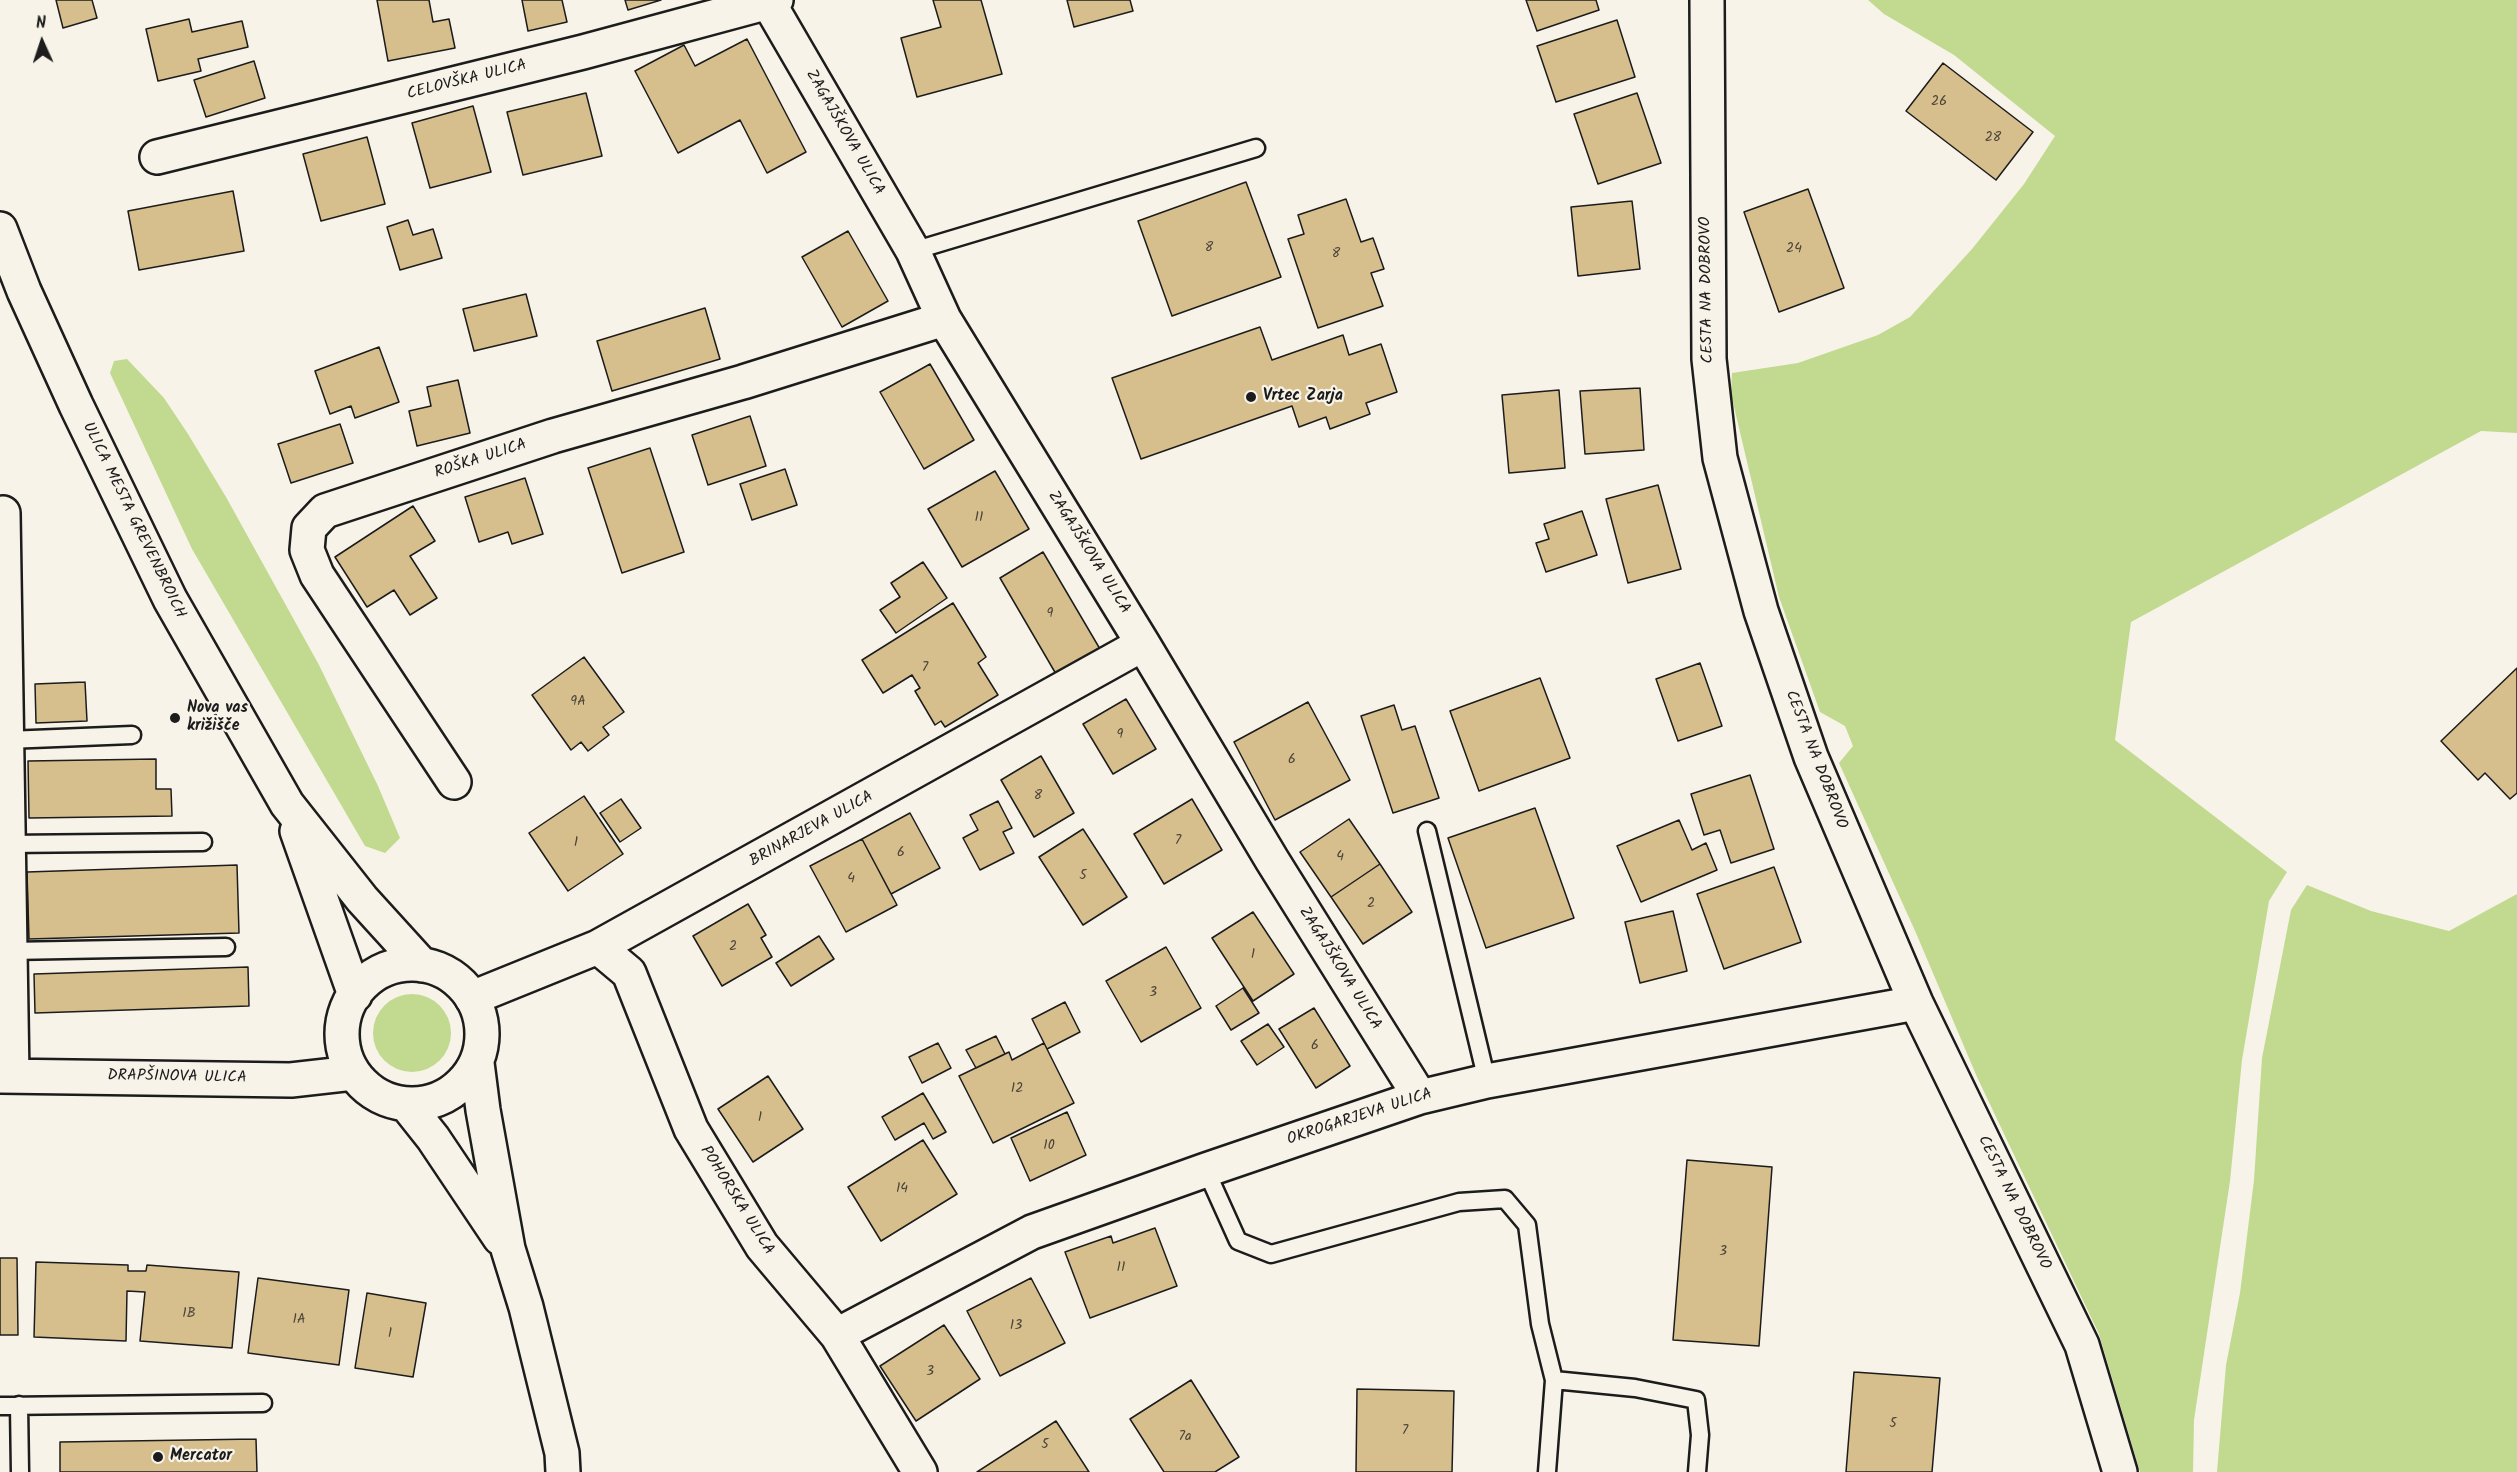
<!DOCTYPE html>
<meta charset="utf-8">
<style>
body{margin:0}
#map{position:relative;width:2517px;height:1472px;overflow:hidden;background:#f7f3e8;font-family:Kalam,sans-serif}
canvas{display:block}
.north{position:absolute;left:12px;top:12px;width:60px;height:60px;-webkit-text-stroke:4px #f7f3e8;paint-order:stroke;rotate:357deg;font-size:16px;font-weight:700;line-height:24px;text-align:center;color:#1c1c1c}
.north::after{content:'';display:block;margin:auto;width:21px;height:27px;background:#1c1c1c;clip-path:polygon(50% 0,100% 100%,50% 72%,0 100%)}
</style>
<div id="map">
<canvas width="2517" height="1472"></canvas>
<div class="north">N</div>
</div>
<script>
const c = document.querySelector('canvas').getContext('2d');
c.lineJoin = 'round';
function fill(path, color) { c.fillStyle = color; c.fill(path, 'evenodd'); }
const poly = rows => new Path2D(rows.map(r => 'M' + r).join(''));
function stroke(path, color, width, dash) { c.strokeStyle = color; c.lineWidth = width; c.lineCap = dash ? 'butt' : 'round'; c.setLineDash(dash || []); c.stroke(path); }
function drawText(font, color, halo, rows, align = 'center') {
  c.font = font + ' Kalam,sans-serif'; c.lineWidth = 4.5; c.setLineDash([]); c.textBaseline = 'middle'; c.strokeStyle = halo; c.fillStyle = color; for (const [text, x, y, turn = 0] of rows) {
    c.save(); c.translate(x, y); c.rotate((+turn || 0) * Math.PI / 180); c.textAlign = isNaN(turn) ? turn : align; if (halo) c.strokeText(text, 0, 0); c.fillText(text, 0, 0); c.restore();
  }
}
fill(poly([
 [1868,0,2517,0,2517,433,2481,431,2131,622,2115,740,2287,872,2269,901,2242,1060,2230,1181,2194,1420,2193,1472,2140,1472,2099,1334,1977,1077,1916,933,1839,763,1853,746,1845,726,1820,712,1779,597,1731,394,1732,373,1798,363,1878,335,1910,317,1972,249,2024,184,2055,136,1954,55,1884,14],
 [127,359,164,398,188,434,226,497,319,665,378,786,400,838,385,853,365,846,192,549,110,373,114,361],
 [2307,885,2371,911,2449,931,2517,894,2517,1472,2217,1472,2226,1365,2240,1293,2254,1180,2262,1058,2291,910],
 '373 1033a39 39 0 1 1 78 0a39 39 0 1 1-78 0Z'
]), '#c1da90');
const building = poly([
 [56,0,92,0,97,18,63,28,56,0],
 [377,0,429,0,433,22,449,19,455,48,388,61,377,0],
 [522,0,562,0,567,22,528,31,522,0],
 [625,0,661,0,628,10,625,0],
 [933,0,981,0,1002,74,917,97,901,38,941,27,933,0],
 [1067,0,1130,0,1133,11,1074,27,1067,0],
 [1526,0,1596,0,1599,10,1537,31,1526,0],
 [189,19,192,32,242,21,248,47,198,59,201,71,158,81,146,29,189,19],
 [1617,20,1635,77,1556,102,1537,46,1617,20],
 [747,39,806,152,767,173,740,120,678,153,635,71,684,45,695,66,747,39],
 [254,61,265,98,206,117,194,80,254,61],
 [1943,63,2033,132,1996,180,1906,111,1943,63],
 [586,93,602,156,523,175,507,112,586,93],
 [1637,93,1661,163,1598,184,1574,114,1637,93],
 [473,106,491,172,430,188,412,123,473,106],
 [367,137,385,204,321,221,303,154,367,137],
 [1246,182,1281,277,1172,316,1138,221,1246,182],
 [1808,189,1844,288,1779,312,1744,212,1808,189],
 [233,191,244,251,139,270,128,211,233,191],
 [1346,199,1361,242,1373,238,1384,269,1371,273,1383,306,1318,328,1288,239,1304,234,1298,215,1346,199],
 [1632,201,1640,269,1578,276,1571,207,1632,201],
 [408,220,413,235,433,229,442,258,400,270,387,227,408,220],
 [848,231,888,301,842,327,802,257,848,231],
 [526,294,537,336,474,351,463,309,526,294],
 [705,308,720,359,612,391,597,341,705,308],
 [1260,327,1272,360,1343,335,1349,355,1381,344,1397,392,1366,403,1370,414,1330,429,1326,417,1299,427,1292,406,1141,459,1112,378,1260,327],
 [379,347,399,402,355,418,351,406,330,414,315,371,379,347],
 [930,364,974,440,924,469,880,392,930,364],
 [458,380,470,433,417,446,409,411,431,406,427,387,458,380],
 [1640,388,1644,450,1585,454,1580,391,1640,388],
 [1559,390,1565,468,1509,473,1502,395,1559,390],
 [750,416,766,466,708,485,692,435,750,416],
 [340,424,353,463,291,483,278,444,340,424],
 [650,448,684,552,622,573,588,468,650,448],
 [785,469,797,505,752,520,740,484,785,469],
 [995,471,1029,529,962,567,928,509,995,471],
 [525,478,543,534,512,544,508,532,479,542,465,497,525,478],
 [1658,485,1681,569,1628,583,1606,499,1658,485],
 [413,506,435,541,410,556,437,598,410,615,394,590,367,607,335,557,413,506],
 [1582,511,1597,555,1546,572,1536,543,1549,539,1544,524,1582,511],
 [1043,552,1100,649,1056,674,1000,578,1043,552],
 [923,562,947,598,896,633,880,610,900,597,891,583,923,562],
 [953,603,986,657,978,663,998,695,945,727,941,721,935,725,915,691,920,688,912,675,883,693,862,660,953,603],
 [584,657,624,712,603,727,609,735,588,751,581,742,571,750,532,695,584,657],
 [1700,663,1722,726,1678,741,1656,679,1700,663],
 [2517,668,2517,793,2510,799,2485,773,2478,780,2441,741,2517,668],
 [1540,678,1570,758,1479,791,1450,711,1540,678],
 [85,682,87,721,36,723,35,684,85,682],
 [1126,699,1156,749,1113,774,1083,724,1126,699],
 [1308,702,1350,780,1275,820,1234,742,1308,702],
 [1394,705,1402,730,1415,726,1439,798,1393,813,1361,716,1394,705],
 [1041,756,1074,813,1034,837,1001,780,1041,756],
 [156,759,156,789,171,789,172,816,29,818,28,761,156,759],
 [1750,775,1774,849,1731,863,1720,830,1704,835,1691,794,1750,775],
 [584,796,623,854,568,891,529,833,584,796],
 [621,799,641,828,620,842,600,813,621,799],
 [1192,799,1222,850,1164,884,1134,834,1192,799],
 [998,801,1012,828,1003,832,1014,853,980,870,963,838,978,830,970,815,998,801],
 [1535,808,1574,918,1486,948,1448,838,1535,808],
 [910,813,940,868,891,894,862,839,910,813],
 [1349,819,1380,864,1331,897,1300,852,1349,819],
 [1679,820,1692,850,1706,843,1717,870,1641,902,1617,846,1679,820],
 [1083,829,1127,897,1083,925,1039,857,1083,829],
 [862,839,897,905,846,932,810,866,862,839],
 [1380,864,1412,912,1363,944,1331,897,1380,864],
 [237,865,239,933,29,939,27,872,237,865],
 [1774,867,1801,942,1724,969,1697,894,1774,867],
 [748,904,766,935,761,938,772,957,722,986,693,936,748,904],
 [1673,911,1687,971,1640,983,1625,922,1673,911],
 [1253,912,1294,974,1253,1001,1212,938,1253,912],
 [819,936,834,959,791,986,776,963,819,936],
 [1166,947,1201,1008,1141,1042,1106,981,1166,947],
 [248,967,249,1006,35,1013,34,974,248,967],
 [1243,988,1259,1013,1231,1030,1216,1006,1243,988],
 [1065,1002,1080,1032,1047,1049,1032,1019,1065,1002],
 [1314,1008,1350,1066,1316,1088,1279,1029,1314,1008],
 [1268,1024,1284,1047,1257,1065,1241,1041,1268,1024],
 [996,1036,1005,1054,976,1068,966,1050,996,1036],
 [938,1043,951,1068,922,1083,909,1057,938,1043],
 [1044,1043,1074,1103,993,1143,959,1076,1009,1052,1012,1060,1044,1043],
 [768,1076,803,1129,753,1162,718,1109,768,1076],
 [923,1093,946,1132,933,1139,924,1123,895,1140,882,1117,923,1093],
 [1067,1112,1086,1155,1030,1181,1011,1138,1067,1112],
 [923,1140,957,1194,881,1241,848,1187,923,1140],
 [1687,1160,1772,1167,1759,1346,1673,1340,1687,1160],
 [1155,1228,1177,1286,1090,1318,1065,1252,1111,1236,1113,1243,1155,1228],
 [0,1258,17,1258,18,1335,0,1335,0,1258],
 [36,1262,128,1265,128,1271,146,1271,147,1265,239,1272,232,1348,140,1341,145,1292,127,1291,126,1341,34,1337,36,1262],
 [258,1278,349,1290,339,1365,248,1353,258,1278],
 [1031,1278,1065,1343,1000,1376,967,1311,1031,1278],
 [367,1293,426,1303,413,1377,355,1368,367,1293],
 [944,1325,980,1379,916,1421,880,1366,944,1325],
 [1854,1372,1940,1378,1932,1472,1846,1472,1854,1372],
 [1191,1380,1239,1457,1215,1472,1164,1472,1130,1419,1191,1380],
 [1357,1389,1454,1391,1452,1472,1356,1472,1357,1389],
 [1056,1421,1089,1472,977,1472,1056,1421],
 [256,1439,257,1472,60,1472,60,1442,256,1439]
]);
fill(building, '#d6be8d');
stroke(building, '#1c1c1c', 1.5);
const service = poly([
 [913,251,1256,148],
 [7,740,132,735],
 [1427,831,1487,1081],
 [8,844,203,842],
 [10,951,226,947],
 [1206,1170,1238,1241,1271,1254,1459,1202,1505,1199,1527,1225,1540,1324,1554,1380,1547,1472],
 [1554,1380,1635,1388,1696,1400,1700,1435,1697,1472],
 [19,1405,20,1472],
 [0,1406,263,1403]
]);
const minor = poly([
 [767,0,913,251,944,319,1143,644,1272,860,1420,1097],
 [1707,0,1709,359,1720,458,1761,611,1811,757,1916,1003,2082,1345,2120,1472],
 [157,157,583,52,776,0],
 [3,513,12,1076],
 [454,782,317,575,307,550,309,528,325,511,553,436,743,382,944,319],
 [598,947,629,973,691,1129,762,1246,837,1335,920,1472],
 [472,998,598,947,1143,644],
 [0,1076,291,1080,353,1073],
 [837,1335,1032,1232,1206,1170,1420,1097,1487,1081,1916,1003]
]);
const tertiary = poly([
 [0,229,24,291,76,405,170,599,287,804,362,899,422,965],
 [297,831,355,995],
 '342 1034a70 70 0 1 1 140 0a70 70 0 1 1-140 0Z',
 [477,1063,483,1110,508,1249,526,1307,562,1453,563,1472],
 [406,1104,433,1138,500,1238]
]);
stroke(service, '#1c1c1c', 21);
stroke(minor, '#1c1c1c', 38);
stroke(tertiary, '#1c1c1c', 38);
stroke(service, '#f7f3e8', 16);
stroke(minor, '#f7f3e8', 33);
stroke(tertiary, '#f7f3e8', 33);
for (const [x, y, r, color] of [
 [1251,397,6,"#1c1c1c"],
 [175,718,6,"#1c1c1c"],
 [158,1457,6,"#1c1c1c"]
]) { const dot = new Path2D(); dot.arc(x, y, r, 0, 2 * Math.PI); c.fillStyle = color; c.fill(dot); stroke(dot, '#f7f3e8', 2); }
drawText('14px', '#4a4438', null, [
 ["26",1939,103],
 ["28",1993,139],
 ["8",1209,249],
 ["24",1794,250],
 ["8",1336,255],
 ["11",979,519],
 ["9",1050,615],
 ["7",925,669],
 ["9A",578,703],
 ["9",1120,736],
 ["6",1292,761],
 ["8",1038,797],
 ["7",1178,842],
 ["1",576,844],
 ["6",901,854],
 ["4",1340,858],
 ["5",1083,877],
 ["4",851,880],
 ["2",1371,905],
 ["2",733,948],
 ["1",1253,956],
 ["3",1153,994],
 ["6",1315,1047],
 ["12",1017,1090],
 ["1",760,1119],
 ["10",1049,1147],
 ["14",902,1190],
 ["3",1723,1253],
 ["11",1121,1269],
 ["1B",189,1315],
 ["1A",299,1321],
 ["13",1016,1327],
 ["1",390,1335],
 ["3",930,1373],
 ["5",1893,1425],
 ["7",1405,1432],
 ["7a",1185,1438],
 ["5",1045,1446]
]);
drawText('16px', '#1c1c1c', '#f7f3e8', [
 ["CELOVŠKA ULICA",467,81,-14],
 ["ZAGAJŠKOVA ULICA",844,133,60],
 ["CESTA NA DOBROVO",1708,290,-91],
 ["ROŠKA ULICA",481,460,-18],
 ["ULICA MESTA GREVENBROICH",133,521,64],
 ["ZAGAJŠKOVA ULICA",1088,553,58],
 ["CESTA NA DOBROVO",1815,760,69],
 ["BRINARJEVA ULICA",812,830,-29],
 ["ZAGAJŠKOVA ULICA",1339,969,58],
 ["DRAPŠINOVA ULICA",177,1078,1],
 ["OKROGARJEVA ULICA",1360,1118,-18],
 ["POHORSKA ULICA",736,1201,58],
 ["CESTA NA DOBROVO",2013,1203,64]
]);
drawText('bold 16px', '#1c1c1c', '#f7f3e8', [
 ["Vrtec Zarja",1263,397],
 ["Nova vas",187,709],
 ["križišče",187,727],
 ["Mercator",170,1457]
], 'left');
</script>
